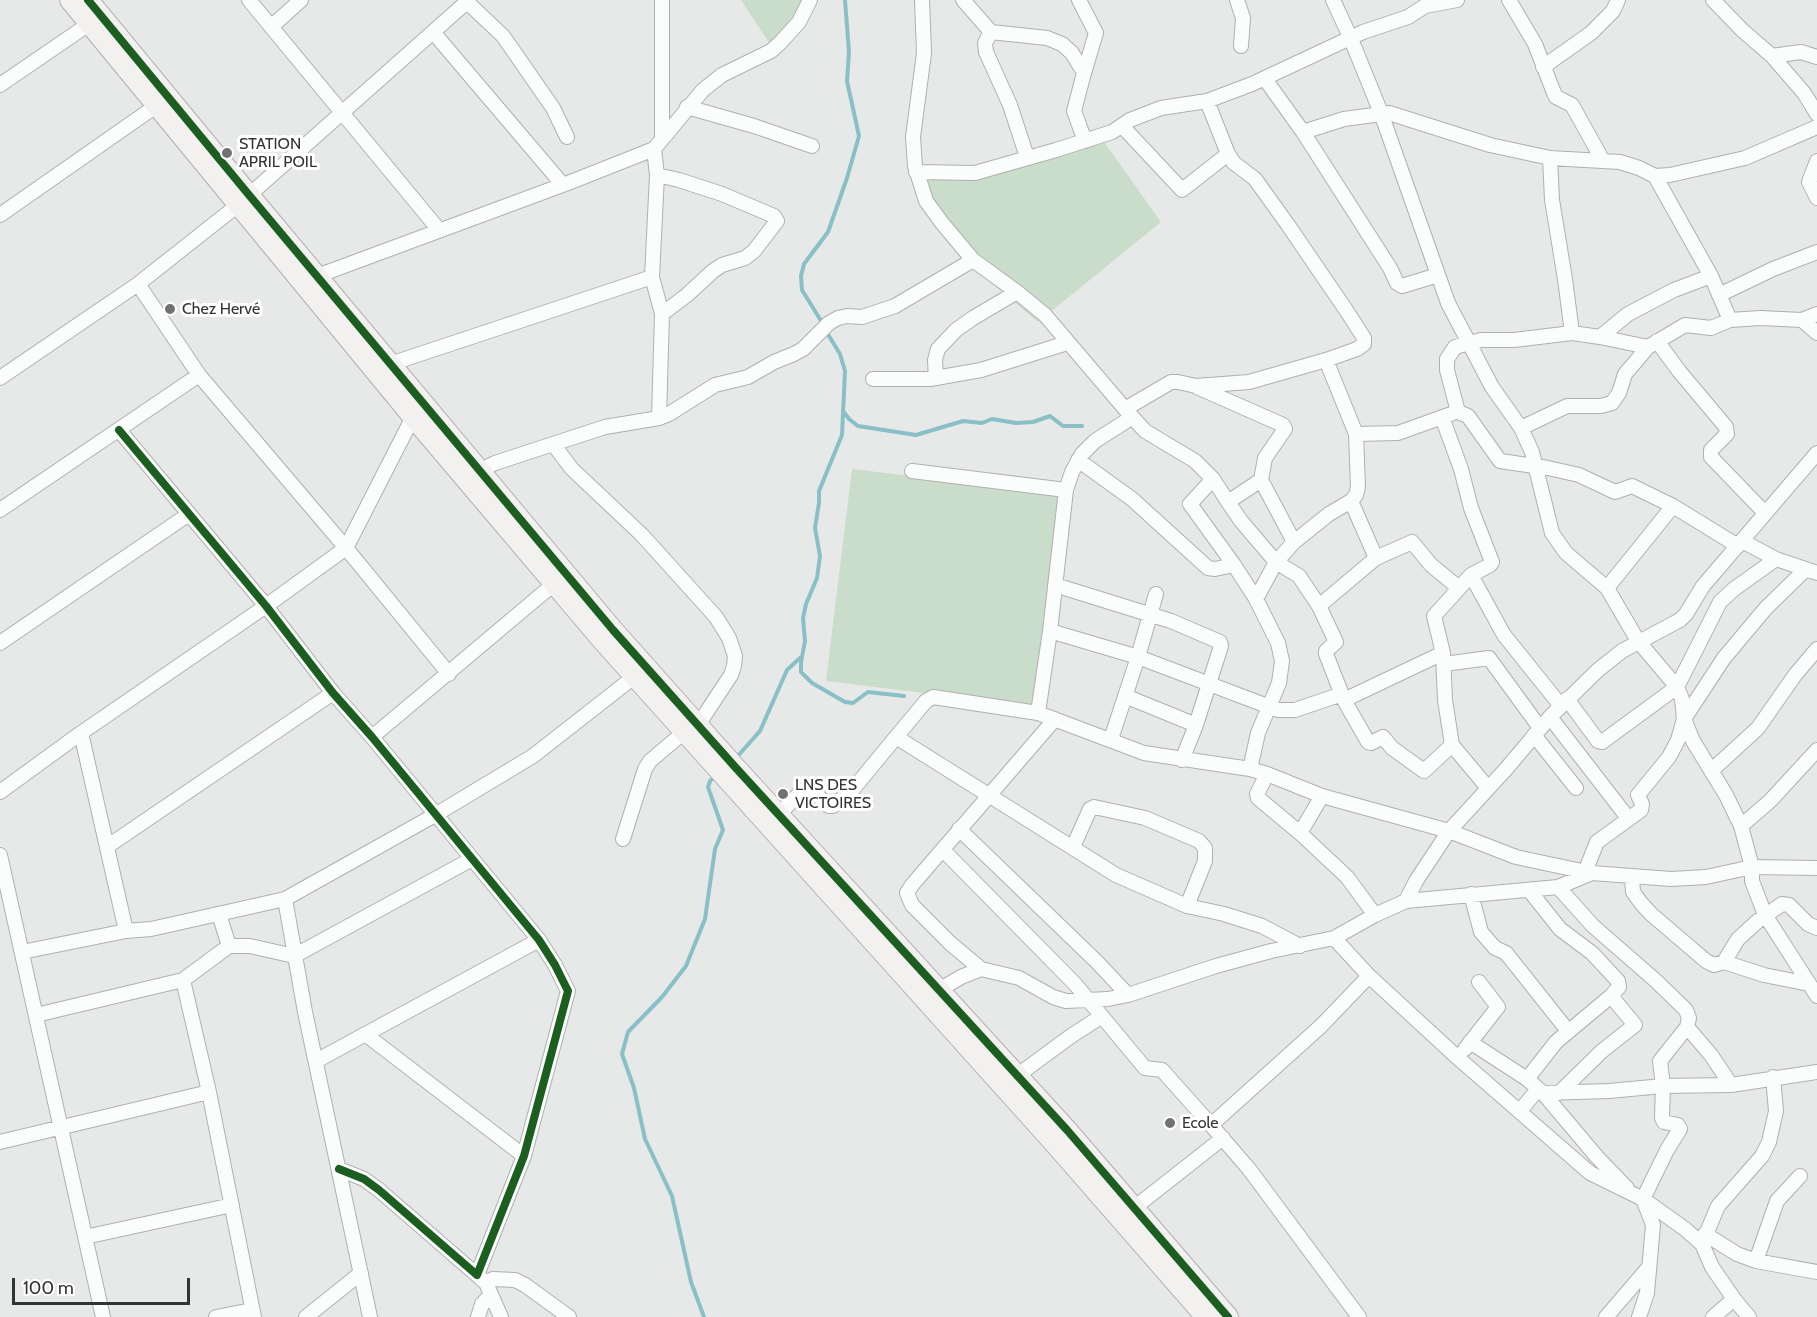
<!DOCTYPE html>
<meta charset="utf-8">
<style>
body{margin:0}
#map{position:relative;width:1817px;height:1317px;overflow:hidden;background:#e7e8e8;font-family:Cabin,sans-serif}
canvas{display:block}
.scale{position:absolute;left:12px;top:1278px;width:178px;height:27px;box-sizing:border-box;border:3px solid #323333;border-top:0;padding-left:8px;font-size:18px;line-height:21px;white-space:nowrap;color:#323333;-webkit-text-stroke:4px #fff;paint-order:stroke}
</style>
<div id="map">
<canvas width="1817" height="1317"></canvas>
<div class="scale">100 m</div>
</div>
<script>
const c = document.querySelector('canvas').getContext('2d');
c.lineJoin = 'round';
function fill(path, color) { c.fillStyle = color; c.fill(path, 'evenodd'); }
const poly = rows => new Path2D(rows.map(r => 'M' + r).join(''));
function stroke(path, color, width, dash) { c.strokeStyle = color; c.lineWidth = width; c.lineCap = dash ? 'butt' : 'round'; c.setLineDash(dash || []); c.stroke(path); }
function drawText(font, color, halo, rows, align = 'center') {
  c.font = font + ' Cabin,sans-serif'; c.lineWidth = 6; c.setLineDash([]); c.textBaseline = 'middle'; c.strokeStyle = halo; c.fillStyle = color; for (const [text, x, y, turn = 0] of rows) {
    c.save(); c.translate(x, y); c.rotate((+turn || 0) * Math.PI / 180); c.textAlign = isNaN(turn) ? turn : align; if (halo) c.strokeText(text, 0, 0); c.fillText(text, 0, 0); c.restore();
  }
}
fill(poly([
 [741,0,802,0,789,24,770,44],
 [1102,139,1161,222,1038,322,982,275,960,241,943,222,920,174,980,177],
 [852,469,1064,494,1038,707,826,681]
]), '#cadcca');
stroke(poly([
 [823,324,802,290,801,276,804,264,828,232,847,178,859,136,847,81,849,52,845,0],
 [826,331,840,354,845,371,842,435,819,491,819,503,815,528,820,556,817,578,806,604,803,618,805,641,801,662,801,672,812,683,845,702,853,703,868,692,904,696],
 [843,411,849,419,858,426,916,435,963,421,982,423,992,419,1016,423,1033,422,1050,416,1063,426,1082,426],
 [736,758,760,731,787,670,801,657],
 [704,1317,691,1282,672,1196,645,1139,634,1088,622,1054,628,1032,662,997,686,966,705,919,715,849,723,830,708,787,710,781,717,775]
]), '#89c0c6', 4);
const street = poly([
 [249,0,439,230],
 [922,0,924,53,913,137,915,166,926,201,942,223,973,260,1017,292,1045,315,1125,409,1171,382,1178,382,1196,386,1249,382,1326,360,1357,349,1364,344,1364,338,1346,310,1288,225,1255,179,1234,163,1228,154,1207,101],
 [963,0,991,32,1047,38,1062,44,1072,53,1084,73,1074,111,1085,141],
 [1079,0,1096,33,1084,73],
 [1237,0,1243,18,1241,46],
 [1333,0,1351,39,1381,113,1448,303,1492,387,1521,428,1532,452,1552,533,1566,553,1607,588,1638,641,1677,687,1682,699,1684,719,1693,741,1726,795,1741,826,1752,867,1752,881,1765,915,1817,996],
 [1509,0,1535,44,1554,93,1556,97,1572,105,1603,161],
 [1713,0,1742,30,1772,56,1801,52,1817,57],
 [467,2,503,36,553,108,567,137],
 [271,27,301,0],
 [433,32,563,185],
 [991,32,985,43,986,52,1010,105,1027,157],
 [1772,56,1804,93,1817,114],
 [1543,67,1591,33,1613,11,1618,0],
 [1265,79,1303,132,1390,268,1397,283,1402,286,1438,275],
 [0,85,89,24],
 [687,107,754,126,812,146],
 [1122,126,1182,190,1228,154],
 [1303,132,1344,119,1389,113,1490,145,1550,158,1620,162,1639,168,1655,176,1711,276,1730,320],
 [662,138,662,0],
 [654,149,657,175,652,277,662,314,659,418],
 [1550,158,1552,200,1565,279,1572,333],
 [1817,161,1809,182,1817,198],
 [916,172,975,173,1056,150,1112,132,1130,120,1161,108,1207,101,1252,84,1363,32,1408,17,1425,6,1457,0],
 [657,175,679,180,722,194,774,216,777,221,754,251,745,258,722,265,713,271,687,295,662,314],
 [1655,176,1670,175,1745,158,1817,127],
 [0,215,156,106],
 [317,276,568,183,654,149,703,90,722,75,771,51,780,43,799,22,810,0],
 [138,284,199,375,346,548,449,674],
 [1719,295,1773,269,1817,252],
 [1802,320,1817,333],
 [1600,337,1628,314,1674,290,1711,276],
 [1657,341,1679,371,1726,427,1727,434,1711,450,1711,457,1765,513],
 [1326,360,1356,434,1398,433,1451,414],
 [390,364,652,277],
 [0,378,138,284,238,205,469,0],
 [936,378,935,360,938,349,956,330,973,318,1017,292],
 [873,379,930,379,981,370,1067,343],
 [1125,409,1145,431,1195,461,1213,479,1228,502,1261,480,1265,458,1285,429,1283,425,1197,387],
 [1442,417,1461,469,1471,508,1492,562,1490,565,1471,575,1434,616,1443,653,1445,700,1452,745],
 [1521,428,1567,406,1601,406,1612,403,1619,393,1625,374,1648,347],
 [119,430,266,606,333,693,372,737,539,940,555,965,568,991,524,1156,477,1275,379,1190,364,1179,339,1169],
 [553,444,572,469,642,535,716,617,729,638,735,656,734,666,731,675,698,725],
 [1078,460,1132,499,1208,568,1215,569,1234,565,1256,599,1278,643,1282,661,1279,683,1258,733,1250,769],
 [481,470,495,463,605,427,659,418,669,414,715,385,748,377,774,362,794,354,803,349,829,323,838,318,847,316,862,317,895,306,973,260],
 [912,471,1066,490],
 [1213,479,1190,504,1234,565],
 [1228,502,1241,521,1276,562,1299,576,1319,606,1336,642,1326,651,1326,654,1344,700,1368,742,1371,743,1383,737,1392,748,1424,771,1452,745,1488,788],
 [0,510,199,375],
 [1742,541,1776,559,1817,573],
 [1294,542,1329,514,1351,501],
 [1738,546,1673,506,1632,486,1615,492,1579,475,1548,468,1500,461,1468,416,1458,412,1447,370,1447,359,1455,347,1481,340,1514,340,1572,333,1600,337,1648,347,1685,325,1711,328,1730,320,1760,318,1802,320,1817,314],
 [1376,558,1412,542,1431,565,1459,588],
 [1471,575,1504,635,1561,706],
 [1055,585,1171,621,1220,642,1221,646,1196,725,1182,760],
 [1607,588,1673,506],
 [1256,599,1276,562,1294,542,1261,480],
 [1319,606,1376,558,1351,501,1356,495,1358,487,1356,434],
 [1050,631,1138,657,1278,710,1295,710,1342,694],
 [0,643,189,514],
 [1444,664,1489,658,1540,728],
 [1125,696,1196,725],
 [1567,699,1598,741,1602,742,1677,687,1720,602,1734,589,1776,559],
 [1344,700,1443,653],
 [1038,713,1050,631,1066,490,1072,472,1082,454,1095,441,1131,418],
 [1550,717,1628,818],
 [81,733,126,931],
 [1534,735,1576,788],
 [372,737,561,578],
 [896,737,926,701,933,697,1038,713,1144,753,1250,769,1267,774,1322,796,1449,831,1516,857,1591,873],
 [1111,739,1138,657,1156,594],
 [1711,771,1758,728,1795,675,1817,649],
 [1267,774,1257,794,1258,798,1300,833],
 [0,792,81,733,266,606,346,548,413,417],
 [1322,796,1300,833,1347,877,1375,915],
 [779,814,801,792,809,788,829,806,833,806,854,788,896,737,1116,875,1187,906,1224,914,1262,926,1300,946],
 [1741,826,1770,801,1817,750],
 [959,829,1097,962,1128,995],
 [623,839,645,769,650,761,683,733],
 [108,846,333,693],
 [1073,847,1090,809,1094,807,1145,818,1199,841,1205,848,1205,861,1187,906],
 [943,850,1075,984,1145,1068,1162,1070,1211,1125],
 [0,855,103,1317],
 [1585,872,1597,842,1641,810,1642,804,1638,795,1669,757,1678,740,1684,719,1724,658,1766,608,1805,570],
 [1632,877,1633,892,1641,903,1651,914,1706,961,1714,965,1724,962,1764,975,1809,984],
 [1558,887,1593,926,1655,980,1686,1010,1689,1018,1687,1027,1660,1061,1663,1086,1662,1118,1664,1122,1678,1125,1680,1129,1667,1150,1643,1199,1653,1225,1647,1293,1639,1317],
 [1471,894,1481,932,1495,948,1506,953,1568,1031],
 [285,899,305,1012,370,1317],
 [1406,901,1416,881,1449,831,1506,769,1550,717,1598,670,1622,651,1680,620,1686,614,1703,586,1817,453],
 [219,914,229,946],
 [1334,938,1369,976,1321,1026,1211,1125,1249,1169,1359,1317],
 [22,952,126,931,151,929,285,899,435,815,533,756,634,677],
 [1724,962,1738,939,1759,920,1782,904,1789,905,1808,924,1817,928],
 [981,969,951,944,912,905,907,893,912,885,1055,719],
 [1369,976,1458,1058,1590,1173,1643,1199,1685,1229,1702,1244,1712,1267,1734,1299,1749,1317],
 [183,980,209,1092,254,1317],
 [939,990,961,977,981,969,1019,978,1053,997,1066,1001,1108,999,1128,995,1216,966,1271,951,1334,938,1375,915,1406,901,1558,887,1592,873,1671,879,1706,877,1752,867,1817,868],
 [36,1015,183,980,229,946,250,946,294,956,472,859],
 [1687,1027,1711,1055,1731,1085],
 [365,1034,524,1156],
 [1470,1042,1527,1079,1543,1093,1609,1091,1663,1086,1731,1085,1817,1072],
 [1465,1049,1498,1007,1479,982],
 [316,1061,539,940],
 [1018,1075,1071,1036,1102,1016],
 [1527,1079,1556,1042,1611,996,1619,987,1618,981,1592,953,1560,929,1529,890],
 [1543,1093,1597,1157,1627,1188],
 [1559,1093,1602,1051,1635,1025,1611,996],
 [1520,1111,1538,1089],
 [0,1142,209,1092],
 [1134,1208,1223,1138],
 [1705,1234,1737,1254,1756,1261,1817,1272],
 [85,1237,232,1205],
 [1702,1244,1718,1206,1762,1156,1769,1142,1776,1111,1773,1077],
 [1756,1261,1777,1201,1800,1176],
 [477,1275,486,1283,493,1279,515,1280,525,1285,569,1317],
 [486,1283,501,1317],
 [216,1317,252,1310],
 [306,1317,361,1273],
 [478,1317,482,1304,491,1295],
 [1606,1317,1649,1267],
 [1713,1317,1734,1299]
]);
const secondary = poly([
 [70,0,413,417,602,640,1055,1144,1206,1317],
 [88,0,249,195,613,630,736,768,1067,1130,1228,1317]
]);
stroke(street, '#b0b0b0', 16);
stroke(secondary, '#b0b0b0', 22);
stroke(street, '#fbfcfc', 14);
stroke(secondary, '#f3f0f0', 20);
stroke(poly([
 [88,0,249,195,613,630,736,768,1067,1130,1228,1317],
 [119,430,266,606,333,693,372,737,539,940,555,965,568,991,524,1156,477,1275,379,1190,364,1179,339,1169]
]), '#1b5e20', 8);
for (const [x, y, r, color] of [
 [227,153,6,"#717272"],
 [170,309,6,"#717272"],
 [783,794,6,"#717272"],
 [1170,1123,6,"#717272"]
]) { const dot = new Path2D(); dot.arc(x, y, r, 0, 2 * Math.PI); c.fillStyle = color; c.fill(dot); stroke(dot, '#fff', 2); }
drawText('16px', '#323333', '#fff', [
 ["STATION",239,144],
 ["APRIL POIL",239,162],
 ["Chez Hervé",182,309],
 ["LNS DES",795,785],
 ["VICTOIRES",795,803],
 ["Ecole",1182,1123]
], 'left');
</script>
